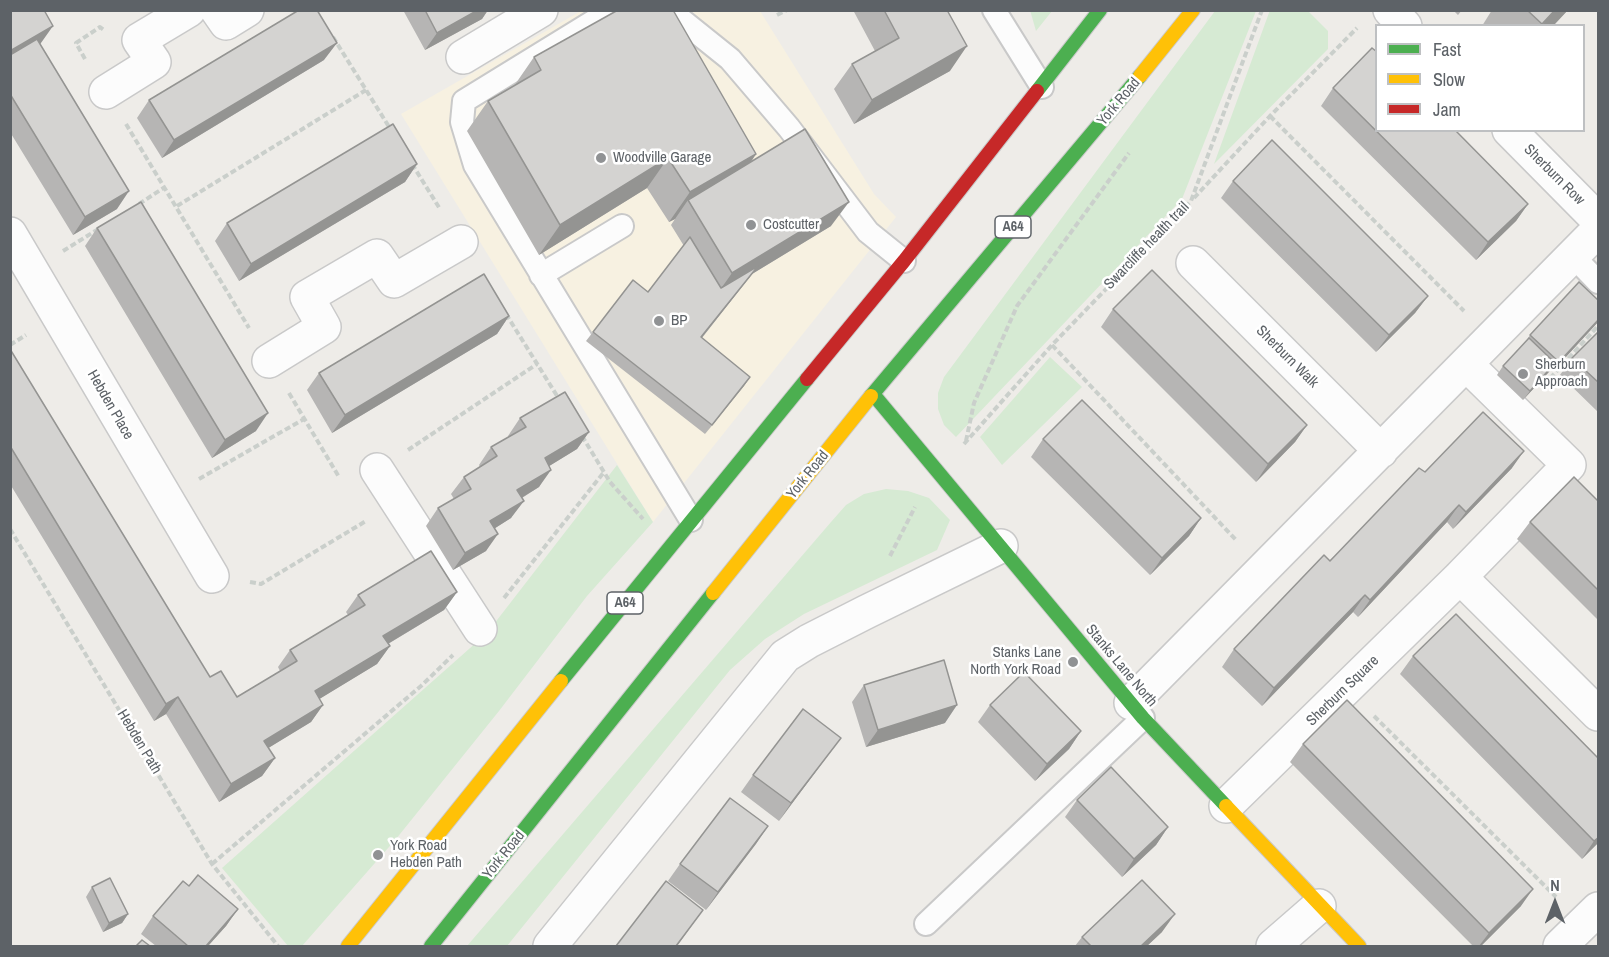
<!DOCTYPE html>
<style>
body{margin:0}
#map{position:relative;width:1609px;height:957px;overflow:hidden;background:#eeece8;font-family:"Archivo Narrow",sans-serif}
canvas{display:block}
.frame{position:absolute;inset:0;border:12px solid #5d6267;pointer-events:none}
.legend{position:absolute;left:1375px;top:24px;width:210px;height:108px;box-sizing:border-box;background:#fff;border:2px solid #bec0c2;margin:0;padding:8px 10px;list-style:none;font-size:18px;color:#5d6267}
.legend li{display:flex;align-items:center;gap:12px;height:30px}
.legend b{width:30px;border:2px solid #bec0c2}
.north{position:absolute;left:1525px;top:873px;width:60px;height:60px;-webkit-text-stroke:4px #fff;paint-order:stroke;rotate:0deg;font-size:16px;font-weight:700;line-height:24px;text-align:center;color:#5d6267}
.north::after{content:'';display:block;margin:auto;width:21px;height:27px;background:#5d6267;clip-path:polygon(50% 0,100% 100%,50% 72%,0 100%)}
</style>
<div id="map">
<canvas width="1609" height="957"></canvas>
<div class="frame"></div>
<ul class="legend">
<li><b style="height:8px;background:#4caf50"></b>Fast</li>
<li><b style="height:8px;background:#ffc107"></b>Slow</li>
<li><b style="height:8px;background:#c62828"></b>Jam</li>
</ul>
<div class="north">N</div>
</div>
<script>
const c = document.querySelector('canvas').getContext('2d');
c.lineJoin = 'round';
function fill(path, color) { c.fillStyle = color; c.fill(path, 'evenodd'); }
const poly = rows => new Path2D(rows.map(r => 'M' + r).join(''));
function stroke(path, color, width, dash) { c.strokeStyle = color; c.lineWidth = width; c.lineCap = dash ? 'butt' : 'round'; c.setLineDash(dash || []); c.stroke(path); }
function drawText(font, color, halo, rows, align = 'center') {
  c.font = font + ' "Archivo Narrow",sans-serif'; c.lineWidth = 5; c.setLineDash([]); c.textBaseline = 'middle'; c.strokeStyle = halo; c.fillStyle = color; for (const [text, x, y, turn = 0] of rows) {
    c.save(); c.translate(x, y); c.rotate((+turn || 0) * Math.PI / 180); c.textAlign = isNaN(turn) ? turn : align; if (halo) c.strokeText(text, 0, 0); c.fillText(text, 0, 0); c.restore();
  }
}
fill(poly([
 [581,11,760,11,874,194,896,217,653,522,401,114]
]), '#f7f1e1');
fill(poly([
 [1030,10,1052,10,1052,11,1036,31],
 [1270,10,1308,11,1328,31,1328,49,1214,164],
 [1215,11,1256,11,1182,199,956,437,944,425,938,409,938,393,944,377],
 [1050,357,1082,387,1002,465,980,437],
 [617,465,653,522,587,596,499,711,396,839,302,946,288,946,222,868,487,633],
 [886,489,908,491,929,498,950,520,937,550,804,614,765,639,730,670,507,946,467,946,831,522,846,505,864,494]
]), '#d6ead3');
const lane = poly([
 [612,10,464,101,462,122,475,165,691,520],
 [669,10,730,59,789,128,868,232,904,261],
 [994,10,1042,87],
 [1573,256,1598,282],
 [541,275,622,226],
 [926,924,1143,718]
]);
const street = poly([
 [217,10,226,23,247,10],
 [1390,10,1405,26],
 [463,57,541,10],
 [106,92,154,62,139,40,189,10],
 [1509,130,1598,220],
 [10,234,212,576],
 [1193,263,1381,451],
 [269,361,324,327,307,297,377,256,394,281,461,242],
 [377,470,480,629],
 [1460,577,1598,714],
 [1131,703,1598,230],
 [1226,806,1460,577,1569,465,1466,364],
 [550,946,785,656,809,641,866,612,1001,546],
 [1273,946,1319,906],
 [1560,946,1598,909]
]);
const fast = poly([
 [1037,91,1100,10],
 [873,394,1143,718,1226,806],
 [871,396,1140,76],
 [561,681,807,379],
 [431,946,713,593]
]);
const slow = poly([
 [1140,76,1193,10],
 [713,593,871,396],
 [1226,806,1359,946],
 [348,946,561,681]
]);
const jam = poly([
 [807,379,904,261,1037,91]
]);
stroke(lane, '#c9c9c9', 26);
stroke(street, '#c9c9c9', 36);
stroke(fast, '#cacaca', 16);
stroke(slow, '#cacaca', 16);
stroke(jam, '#cacaca', 16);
stroke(poly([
 [777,15,787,10],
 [333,37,391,130],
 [85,59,76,43,100,27,104,30],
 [1270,116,1464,311],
 [126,124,249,328],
 [412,164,440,209],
 [1194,198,1270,116,1357,28],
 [139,204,165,187],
 [177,206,366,90],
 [63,251,100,228],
 [506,314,559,399],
 [10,345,26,335],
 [1052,345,1237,541],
 [1544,385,1598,326],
 [289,393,339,477],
 [582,436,610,482,643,519],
 [966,441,974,403,1017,306,1129,153],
 [964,444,1052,345,1191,201,1262,10],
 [408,450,537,364],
 [199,479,304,419],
 [10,529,212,864,278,946],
 [890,556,915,507],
 [250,582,261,584,366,521],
 [504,598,604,472],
 [1374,716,1556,897],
 [212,864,421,686,453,655]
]), '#cacfcb', 4, [6, 3]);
stroke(lane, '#fcfcfc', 22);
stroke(street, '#fcfcfc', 33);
stroke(fast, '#4caf50', 14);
stroke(slow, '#ffc107', 14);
stroke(jam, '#c62828', 14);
fill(poly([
 [10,10,40,44,117,209,73,235,10,132],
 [403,10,488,10,482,19,425,50],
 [853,10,947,10,950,71,854,124,834,89,852,64,875,51],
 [1453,10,1462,10,1458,15],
 [1492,10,1568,10,1553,26,1482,26],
 [534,57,756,154,751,162,831,226,752,274,702,338,750,377,705,434,586,341,593,332,648,292,684,246,671,225,675,219,669,222,647,188,539,255,467,131,488,101,514,86],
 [324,60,162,158,137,118,149,100],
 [1333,88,1528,204,1516,221,1476,260,1321,106],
 [417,164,405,182,239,281,215,241,227,223],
 [1233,181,1428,296,1415,313,1376,352,1221,198],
 [97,228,256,431,212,458,85,246],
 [1599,301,1599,321,1553,371,1551,369,1523,400,1497,375,1503,366,1525,343,1530,335],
 [1113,309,1307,425,1295,442,1256,482,1101,327],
 [509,316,497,334,332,433,307,390,319,373],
 [1599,331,1599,413,1560,375,1572,358],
 [10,349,210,677,237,697,280,671,278,667,290,650,348,615,346,612,358,595,457,592,444,610,388,644,390,646,377,664,319,699,323,705,311,722,268,748,275,758,262,776,219,802,166,714,154,721,10,484],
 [520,418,589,432,577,449,549,466,539,487,522,498,511,518,495,528,486,551,453,570,426,526,438,508,454,499,451,494,464,477,480,467,479,465,491,447,509,437,508,436],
 [1043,439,1201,518,1189,536,1150,575,1031,457],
 [1512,468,1453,529,1447,522,1358,617,1353,612,1262,706,1222,667,1234,649,1425,472],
 [1599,502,1599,621,1517,539,1530,522],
 [1413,656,1599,759,1599,842,1582,859,1400,674],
 [864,685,945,723,866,747,852,702],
 [990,705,1081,731,1069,749,1035,781,978,722],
 [841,738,779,821,741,792,753,775],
 [1303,744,1521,906,1481,946,1473,946,1290,762],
 [1077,800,1168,827,1156,845,1122,877,1065,817],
 [768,826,706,910,668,881,680,864],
 [189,886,238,909,226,926,208,946,156,946,141,934,153,916],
 [92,887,128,914,122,923,103,932,86,897],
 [1162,932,1147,946,1075,946,1082,937]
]), '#b6b5b4');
fill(poly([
 [478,10,488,10,482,19,425,50,437,33],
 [1555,10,1568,10,1553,26,1541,26],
 [53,26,36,50,10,65,10,51],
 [337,43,324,60,162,158,174,140],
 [967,46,950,71,854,124,872,100],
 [756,154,735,185,688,200,675,219,669,222,690,192],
 [668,158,647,188,539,255,560,225],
 [417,164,405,182,239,281,251,264],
 [129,191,117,209,73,235,85,217],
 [849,202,831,226,752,274,695,346,715,297,732,273],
 [1528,204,1516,221,1476,260,1488,242],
 [1428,296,1415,313,1376,352,1389,335],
 [509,316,497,334,332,433,345,415],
 [1599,319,1599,321,1553,371,1559,362],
 [1555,363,1549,372,1523,400,1530,391],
 [750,377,744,386,705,434,712,425],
 [268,413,256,431,212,458,225,440],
 [1307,425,1295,442,1256,482,1268,464],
 [589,432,577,449,533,476,545,458],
 [1524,451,1512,468,1453,529,1466,512],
 [551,470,539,487,505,508,517,490],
 [524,501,511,518,478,539,490,521],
 [1459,505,1447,522,1358,617,1370,600],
 [1201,518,1189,536,1150,575,1162,558],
 [498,534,486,551,453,570,465,553],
 [457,592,444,610,371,654,383,636],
 [1365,595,1353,612,1262,706,1274,688],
 [390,646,377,664,303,709,315,691],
 [178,697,166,714,154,721,166,704],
 [323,705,311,722,252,758,264,741],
 [957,705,945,723,866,747,878,730],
 [1081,731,1069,749,1035,781,1047,764],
 [841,738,828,755,779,821,791,803],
 [275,758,262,776,219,802,231,784],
 [768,826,756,844,706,910,718,892],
 [1168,827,1156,845,1122,877,1134,859],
 [1599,837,1599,842,1582,859,1594,841],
 [1533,889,1521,906,1481,946,1479,946,1489,933],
 [238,909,226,926,208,946,206,946],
 [703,910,677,946,676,946],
 [128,914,122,923,103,932,109,923],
 [1175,914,1162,932,1147,946,1141,946]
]), '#949492');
const building = poly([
 [10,10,44,10,53,26,10,51,10,10],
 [299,10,317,10,337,43,174,140,149,100,299,10],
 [425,10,478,10,437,33,425,10],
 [618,10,673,10,756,154,690,192,668,158,560,225,488,101,541,70,534,57,618,10],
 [884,10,947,10,967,46,872,100,852,64,899,38,884,10],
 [1527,10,1555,10,1542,24,1527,10],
 [37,39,129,191,85,217,10,94,10,55,37,39],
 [1372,48,1377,52,1377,130,1455,130,1528,204,1488,242,1333,88,1372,48],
 [393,124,417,164,251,264,227,223,393,124],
 [805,129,849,202,732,273,688,200,805,129],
 [1272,140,1428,296,1389,335,1233,181,1272,140],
 [141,202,268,413,225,440,97,228,141,202],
 [690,237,721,288,758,266,701,337,750,377,712,425,593,332,633,280,648,292,690,237],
 [1152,270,1307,425,1268,464,1113,309,1152,270],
 [484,274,509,316,345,415,319,373,484,274],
 [1579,282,1599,301,1599,319,1559,362,1530,335,1579,282],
 [1599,331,1599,383,1572,358,1599,331],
 [1529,338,1555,363,1530,391,1503,366,1529,338],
 [10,349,210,677,221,671,237,697,297,661,290,650,365,605,358,595,431,551,457,592,383,636,390,646,315,691,323,705,264,741,275,758,231,784,178,697,166,704,10,446,10,349],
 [565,392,589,432,545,458,551,470,517,490,524,501,490,521,498,534,465,553,438,508,471,489,464,477,497,456,491,447,526,427,520,418,565,392],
 [1082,400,1201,518,1162,558,1043,439,1082,400],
 [1483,412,1524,451,1466,512,1459,505,1370,600,1365,595,1274,688,1234,649,1324,555,1330,561,1419,468,1425,472,1483,412],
 [1574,477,1599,502,1599,591,1530,522,1574,477],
 [1456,614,1599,759,1599,837,1594,841,1413,656,1456,614],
 [944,660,957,705,878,730,864,685,944,660],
 [1024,672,1081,731,1047,764,990,705,1024,672],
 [1347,700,1533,889,1489,933,1303,744,1347,700],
 [803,709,841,738,791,803,753,775,803,709],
 [1111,767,1168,827,1134,859,1077,800,1111,767],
 [730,798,768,826,718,892,680,864,730,798],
 [198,875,238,909,206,946,188,946,153,916,183,881,189,886,198,875],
 [110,878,128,914,109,923,92,887,110,878],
 [1142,880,1175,914,1141,946,1091,946,1082,937,1142,880],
 [666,881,703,910,676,946,616,946,666,881],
 [142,940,150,946,136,946,142,940]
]);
fill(building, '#d4d3d1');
stroke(building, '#949492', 1.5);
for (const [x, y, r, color] of [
 [601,158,6,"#909294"],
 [751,225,6,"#909294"],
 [659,321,6,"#909294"],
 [1523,374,6,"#909294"],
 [1073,662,6,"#909294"],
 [378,855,6,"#909294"]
]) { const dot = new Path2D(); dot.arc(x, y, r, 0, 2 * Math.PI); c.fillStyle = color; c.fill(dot); stroke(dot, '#fff', 2); }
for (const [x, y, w] of [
 [1013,227,36],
 [625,603,36]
]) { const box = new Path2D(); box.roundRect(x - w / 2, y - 11, w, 22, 4.5); c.fillStyle = '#fff'; c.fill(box); stroke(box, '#5d6267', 1.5); }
drawText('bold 14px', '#5d6267', null, [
 ["A64",1013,227],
 ["A64",625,603]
]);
drawText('15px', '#5d6267', '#fff', [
 ["York Road",1119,102,-50],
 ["Sherburn Row",1554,175,45],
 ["Swarcliffe health trail",1147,246,-46],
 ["Sherburn Walk",1287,357,45],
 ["Hebden Place",110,405,60],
 ["York Road",808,475,-51],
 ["Stanks Lane North",1121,666,50],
 ["Sherburn Square",1343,691,-44],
 ["Hebden Path",139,742,59],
 ["York Road",504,855,-51]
]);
drawText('15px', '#5d6267', '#fff', [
 ["Woodville Garage",613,158],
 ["Costcutter",763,225],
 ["BP",671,321],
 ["Sherburn",1535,365],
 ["Approach",1535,382],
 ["Stanks Lane",1061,653,"right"],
 ["North York Road",1061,670,"right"],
 ["York Road",390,846],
 ["Hebden Path",390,863]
], 'left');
</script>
